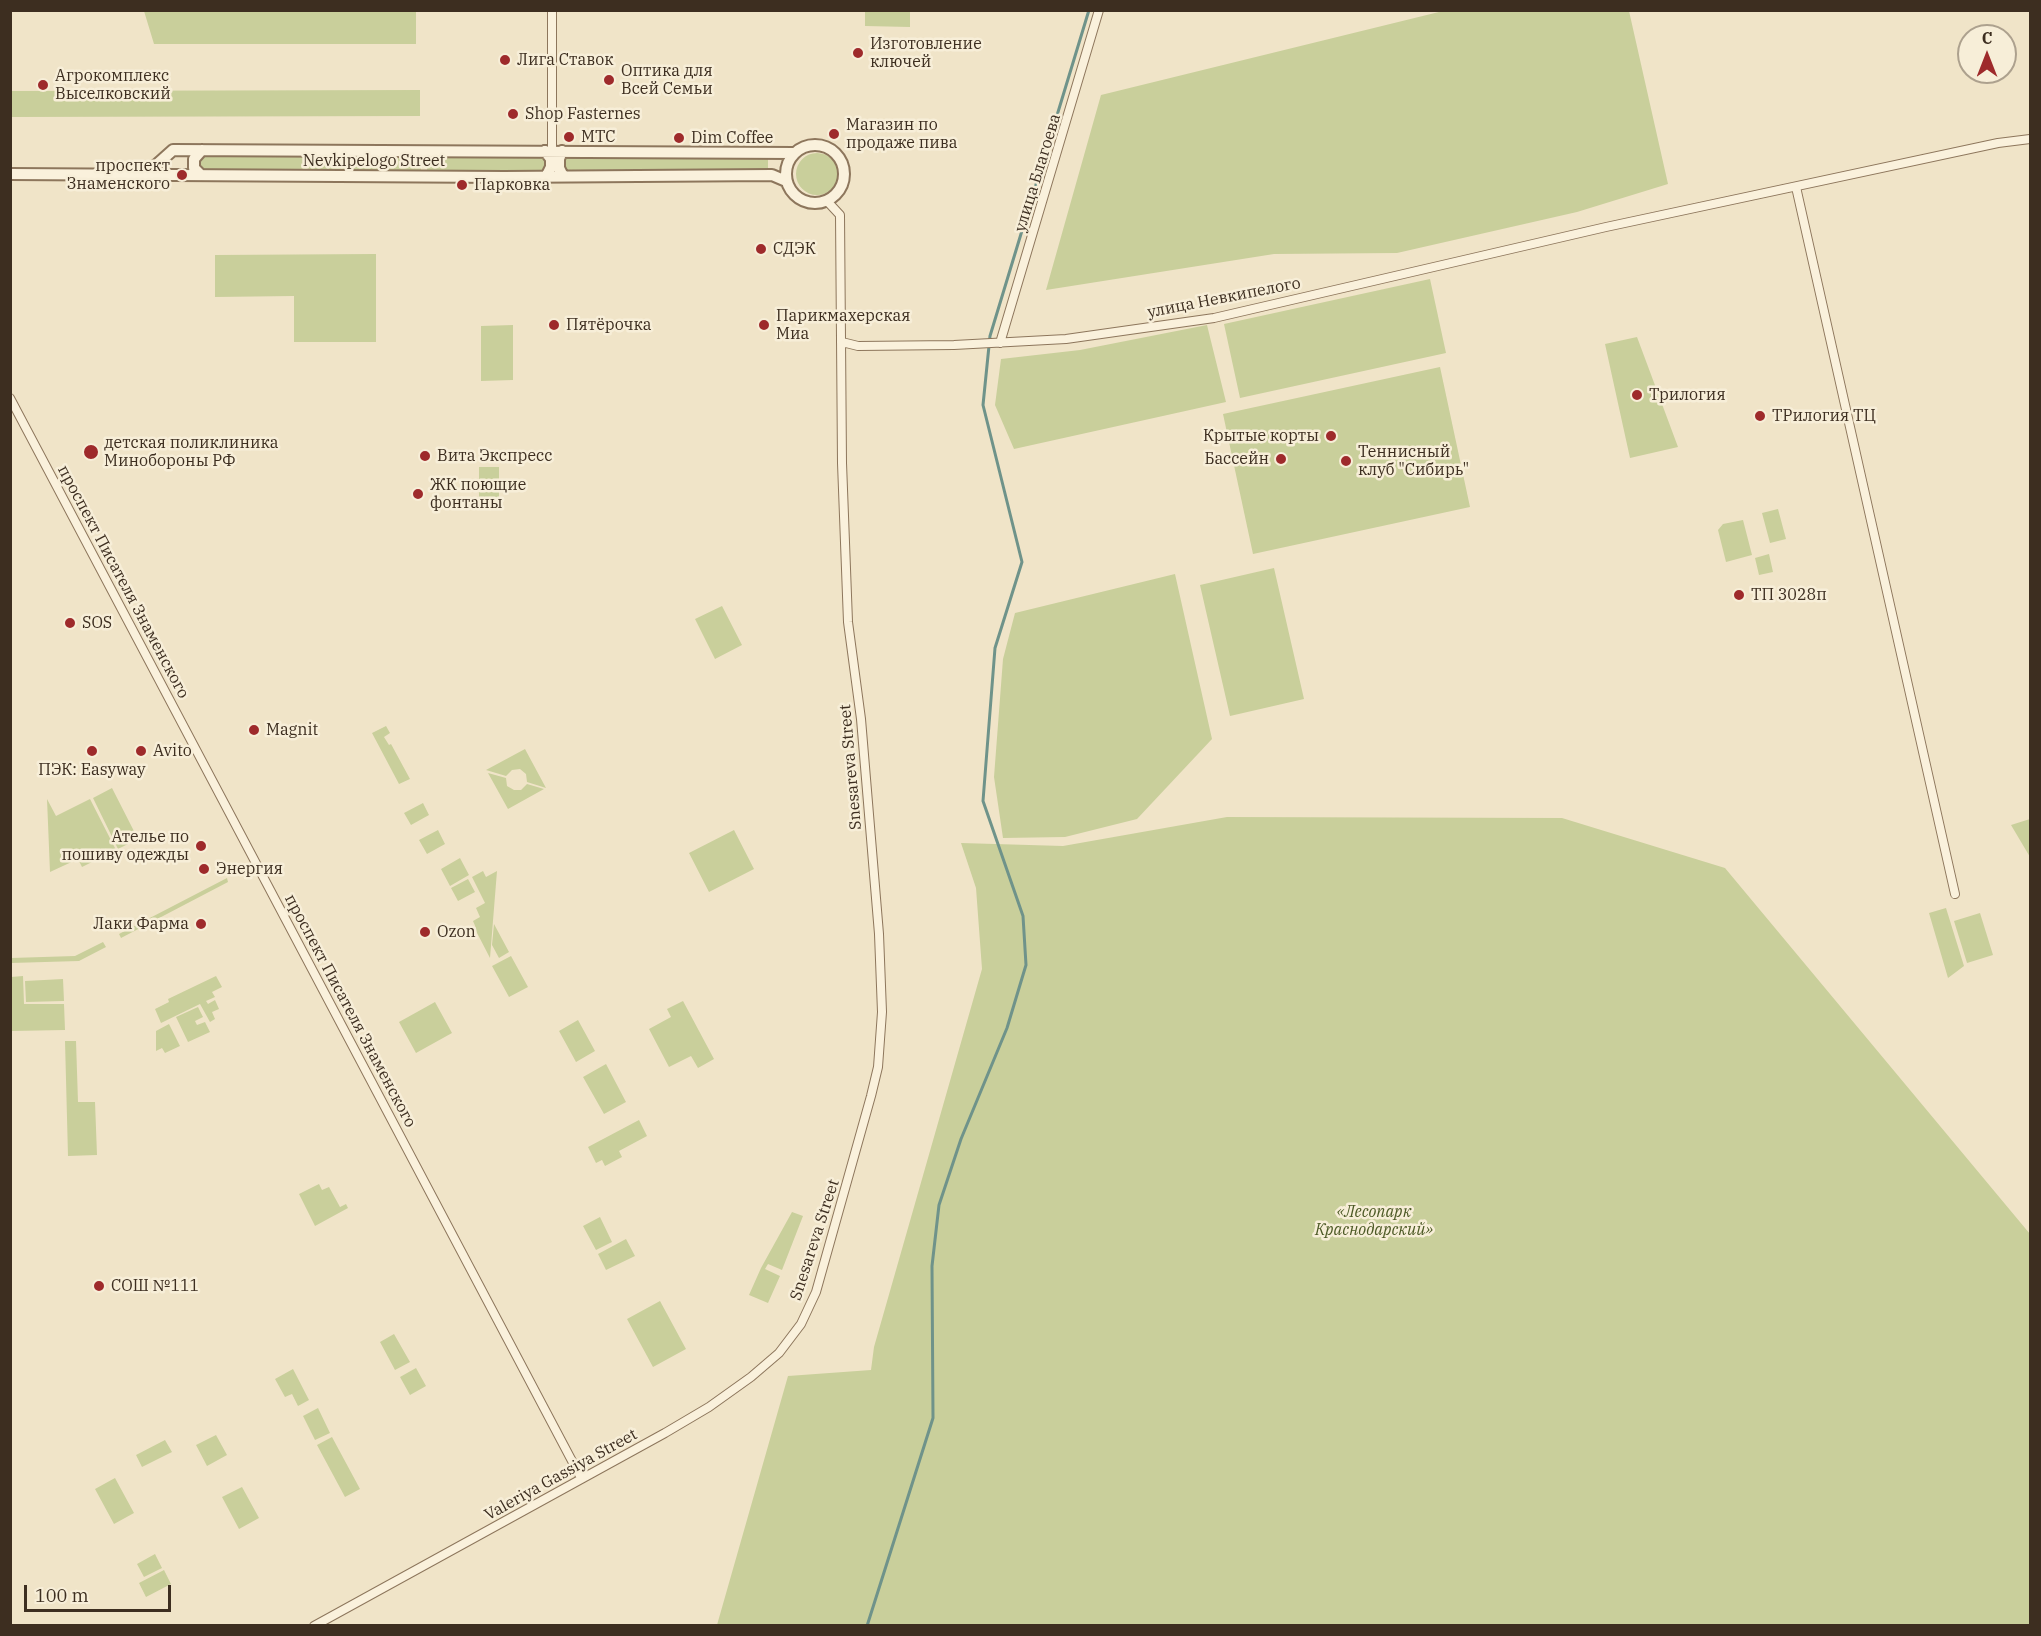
<!DOCTYPE html>
<meta charset="utf-8">
<style>
body{margin:0}
#map{position:relative;width:2041px;height:1636px;overflow:hidden;background:#f0e4c8;font-family:"IBM Plex Serif",serif}
canvas{display:block}
.frame{position:absolute;inset:0;border:12px solid #3d2e20;pointer-events:none}
.north{position:absolute;left:1957px;top:24px;width:60px;height:60px;box-sizing:border-box;background:#f7eed8;border:2px solid #ada18e;border-radius:50%;rotate:0deg;font-size:16px;font-weight:700;line-height:24px;text-align:center;color:#3d2e20}
.north::after{content:'';display:block;margin:auto;width:21px;height:27px;background:#9e2a2b;clip-path:polygon(50% 0,100% 100%,50% 72%,0 100%)}
.scale{position:absolute;left:24px;top:1585px;width:147px;height:27px;box-sizing:border-box;border:3px solid #3d2e20;border-top:0;padding-left:8px;font-size:18px;line-height:21px;white-space:nowrap;color:#3d2e20;-webkit-text-stroke:4px #f7eed8;paint-order:stroke}
</style>
<div id="map">
<canvas width="2041" height="1636"></canvas>
<div class="frame"></div>
<div class="north">С</div>
<div class="scale">100 m</div>
</div>
<script>
const c = document.querySelector('canvas').getContext('2d');
c.lineJoin = 'round';
function fill(path, color) { c.fillStyle = color; c.fill(path, 'evenodd'); }
const poly = rows => new Path2D(rows.map(r => 'M' + r).join(''));
function stroke(path, color, width, dash) { c.strokeStyle = color; c.lineWidth = width; c.lineCap = dash ? 'butt' : 'round'; c.setLineDash(dash || []); c.stroke(path); }
function drawText(font, color, halo, rows, align = 'center') {
  c.font = font + ' "IBM Plex Serif",serif'; c.lineWidth = 5; c.setLineDash([]); c.textBaseline = 'middle'; c.strokeStyle = halo; c.fillStyle = color; for (const [text, x, y, turn = 0] of rows) {
    c.save(); c.translate(x, y); c.rotate((+turn || 0) * Math.PI / 180); c.textAlign = isNaN(turn) ? turn : align; if (halo) c.strokeText(text, 0, 0); c.fillText(text, 0, 0); c.restore();
  }
}
fill(poly([
 [144,11,416,11,416,44,154,44],
 [865,11,910,11,910,27,865,26],
 [1443,11,1629,11,1668,184,1577,212,1397,253,1274,254,1046,290,1101,95],
 [420,90,420,116,11,117,11,91],
 '796 174a21 21 0 1 1 42 0a21 21 0 1 1-42 0Z',
 [545,156,547,167,544,170,427,170,427,157],
 [565,156,768,157,768,169,566,170,564,167],
 [201,157,421,157,421,170,200,171,198,168,198,159],
 [376,254,376,342,294,342,294,296,215,297,215,255],
 [1430,279,1446,353,1240,398,1224,324],
 [513,325,513,380,481,381,481,326],
 [1207,325,1226,402,1014,449,995,405,1001,359,1080,350],
 [1637,337,1678,447,1630,458,1605,344],
 [1440,367,1470,507,1253,554,1223,414],
 [479,467,499,467,499,501,479,501],
 [1778,509,1786,539,1770,543,1762,513],
 [1743,520,1752,555,1726,562,1718,530,1723,524],
 [1769,554,1773,572,1759,575,1755,558],
 [1274,568,1304,699,1230,716,1200,585],
 [1175,574,1212,739,1137,819,1065,837,1003,838,994,777,1003,659,1015,613],
 [722,606,742,645,715,659,695,619],
 [386,726,390,733,384,737,389,745,391,744,410,779,399,784,372,733],
 [525,749,546,788,527,782,526,774,520,769,512,770,506,776,486,770],
 [488,773,506,778,507,786,514,790,521,790,527,784,544,789,508,809],
 [112,788,138,839,118,849,93,798],
 [47,799,56,816,90,799,116,850,82,867,78,859,50,872],
 [423,803,429,815,411,825,404,813],
 [1227,817,1562,818,1725,868,2030,1234,2030,1625,717,1625,788,1376,871,1370,874,1347,982,969,976,888,961,843,1063,846],
 [2030,819,2030,857,2011,825],
 [438,830,445,844,427,854,419,840],
 [734,830,754,869,709,892,689,853],
 [460,858,469,875,450,886,441,869],
 [483,871,486,877,497,871,490,958,475,929,476,928,473,921,480,917,476,908,485,903,472,877],
 [227,878,228,882,121,938,119,934],
 [468,879,475,892,458,901,451,888],
 [1946,908,1964,966,1948,978,1929,913],
 [1980,913,1993,955,1967,963,1954,921],
 [494,924,509,952,499,958,492,945],
 [103,942,106,947,79,961,11,963,11,958,75,956],
 [511,956,528,987,509,997,492,966],
 [23,976,24,1004,64,1004,65,1030,11,1031,11,977],
 [216,976,222,987,212,992,215,997,206,1001,208,1004,215,1000,219,1009,212,1012,215,1019,210,1022,200,1004,161,1023,155,1009,169,1002,168,999],
 [63,979,64,1001,26,1002,25,981],
 [683,1001,714,1059,698,1068,691,1056,669,1067,649,1029,671,1017,667,1009],
 [435,1002,452,1033,416,1053,399,1022],
 [198,1007,203,1017,195,1021,197,1025,205,1022,210,1032,188,1042,176,1017],
 [578,1020,595,1051,576,1062,559,1031],
 [169,1024,180,1046,165,1053,162,1048,156,1051,156,1031],
 [65,1041,76,1041,78,1102,95,1102,97,1155,68,1156],
 [606,1064,626,1102,604,1114,583,1077],
 [639,1120,647,1136,619,1151,622,1157,605,1166,602,1160,596,1163,588,1147],
 [319,1184,322,1190,329,1187,340,1207,346,1204,348,1208,315,1226,299,1194],
 [792,1212,803,1216,782,1270,768,1264,765,1269,780,1276,768,1303,749,1295,761,1268],
 [600,1217,612,1242,596,1250,583,1226],
 [626,1239,635,1256,606,1270,598,1254],
 [660,1301,686,1349,653,1367,627,1319],
 [394,1334,410,1362,395,1370,380,1342],
 [416,1368,426,1386,410,1395,400,1377],
 [293,1369,309,1400,298,1406,292,1394,285,1397,275,1379],
 [318,1408,330,1433,315,1440,303,1416],
 [216,1435,227,1455,207,1466,196,1445],
 [332,1437,360,1489,345,1497,317,1445],
 [165,1440,172,1452,142,1467,136,1455],
 [115,1478,134,1513,114,1524,95,1489],
 [242,1487,259,1518,239,1529,222,1497],
 [155,1554,162,1568,144,1577,137,1564],
 [164,1570,171,1584,146,1597,139,1583]
]), '#c9cf9b');
stroke(poly([
 [867,1626,933,1418,932,1266,939,1205,961,1139,1007,1028,1026,965,1023,916,983,801,995,648,1022,562,983,405,990,336,1089,10]
]), '#6f938a', 3);
const minor = poly([
 [552,151,552,10],
 [1796,187,1955,894],
 [842,342,858,346,954,345,1066,339,1214,318,1606,227,1998,143,2030,139],
 [1000,343,1099,10],
 [10,398,581,1478],
 [314,1626,665,1433,709,1407,751,1377,779,1353,801,1324,816,1292,871,1096,878,1067,882,1012,879,934,861,719,848,622,842,463,840,215,827,201]
]);
const tertiary = poly([
 '786 174a29 29 0 1 1 58 0a29 29 0 1 1-58 0Z',
 [545,151,551,159,551,167,546,177],
 [562,151,559,159,559,168,563,176],
 [10,174,504,177,772,175,786,181],
 [145,175,173,150,794,153],
 [201,175,194,168,194,159,202,150]
]);
stroke(minor, '#8d765c', 10);
stroke(tertiary, '#8d765c', 14);
stroke(minor, '#faf1dc', 8);
stroke(tertiary, '#faf1dc', 10);
for (const [x, y, r, color] of [
 [858,53,6,"#9e2a2b"],
 [505,60,6,"#9e2a2b"],
 [609,80,6,"#9e2a2b"],
 [43,85,6,"#9e2a2b"],
 [513,114,6,"#9e2a2b"],
 [834,134,6,"#9e2a2b"],
 [569,137,6,"#9e2a2b"],
 [679,138,6,"#9e2a2b"],
 [182,175,6,"#9e2a2b"],
 [462,185,6,"#9e2a2b"],
 [761,249,6,"#9e2a2b"],
 [554,325,6,"#9e2a2b"],
 [764,325,6,"#9e2a2b"],
 [1637,395,6,"#9e2a2b"],
 [1760,416,6,"#9e2a2b"],
 [1331,436,6,"#9e2a2b"],
 [91,452,8,"#9e2a2b"],
 [425,456,6,"#9e2a2b"],
 [1281,459,6,"#9e2a2b"],
 [1346,461,6,"#9e2a2b"],
 [418,494,6,"#9e2a2b"],
 [1739,595,6,"#9e2a2b"],
 [70,623,6,"#9e2a2b"],
 [254,730,6,"#9e2a2b"],
 [92,751,6,"#9e2a2b"],
 [141,751,6,"#9e2a2b"],
 [201,846,6,"#9e2a2b"],
 [204,869,6,"#9e2a2b"],
 [201,924,6,"#9e2a2b"],
 [425,932,6,"#9e2a2b"],
 [99,1286,6,"#9e2a2b"]
]) { const dot = new Path2D(); dot.arc(x, y, r, 0, 2 * Math.PI); c.fillStyle = color; c.fill(dot); stroke(dot, '#f7eed8', 2); }
drawText('16px', '#3d2e20', '#f7eed8', [
 ["Изготовление",870,44],
 ["ключей",870,62],
 ["Лига Ставок",517,60],
 ["Оптика для",621,71],
 ["Всей Семьи",621,89],
 ["Агрокомплекс",55,76],
 ["Выселковский",55,94],
 ["Shop Fasternes",525,114],
 ["Магазин по",846,125],
 ["продаже пива",846,143],
 ["МТС",581,137],
 ["Dim Coffee",691,138],
 ["проспект",170,166,"right"],
 ["Знаменского",170,184,"right"],
 ["Парковка",474,185],
 ["СДЭК",773,249],
 ["Парикмахерская",776,316],
 ["Миа",776,334],
 ["Пятёрочка",566,325],
 ["Трилогия",1649,395],
 ["ТРилогия ТЦ",1772,416],
 ["Крытые корты",1319,436,"right"],
 ["детская поликлиника",104,443],
 ["Минобороны РФ",104,461],
 ["Теннисный",1358,452],
 ["клуб \"Сибирь\"",1358,470],
 ["Вита Экспресс",437,456],
 ["Бассейн",1269,459,"right"],
 ["ЖК поющие",430,485],
 ["фонтаны",430,503],
 ["ТП 3028п",1751,595],
 ["SOS",82,623],
 ["Magnit",266,730],
 ["Avito",153,751],
 ["ПЭК: Easyway",92,770,"center"],
 ["Ателье по",189,837,"right"],
 ["пошиву одежды",189,855,"right"],
 ["Энергия",216,869],
 ["Лаки Фарма",189,924,"right"],
 ["Ozon",437,932],
 ["СОШ №111",111,1286]
], 'left');
drawText('16px', '#3d2e20', '#f7eed8', [
 ["Nevkipelogo Street",374,161],
 ["улица Благоева",1038,173,-73],
 ["улица Невкипелого",1224,298,-11],
 ["проспект Писателя Знаменского",123,582,62],
 ["Snesareva Street",851,767,-95],
 ["проспект Писателя Знаменского",350,1011,62],
 ["Snesareva Street",815,1240,-72],
 ["Valeriya Gassiya Street",561,1475,-29]
]);
drawText('italic 16px', '#4d5a26', '#f7eed8', [
 ["«Лесопарк",1374,1212],
 ["Краснодарский»",1374,1230]
]);
</script>
